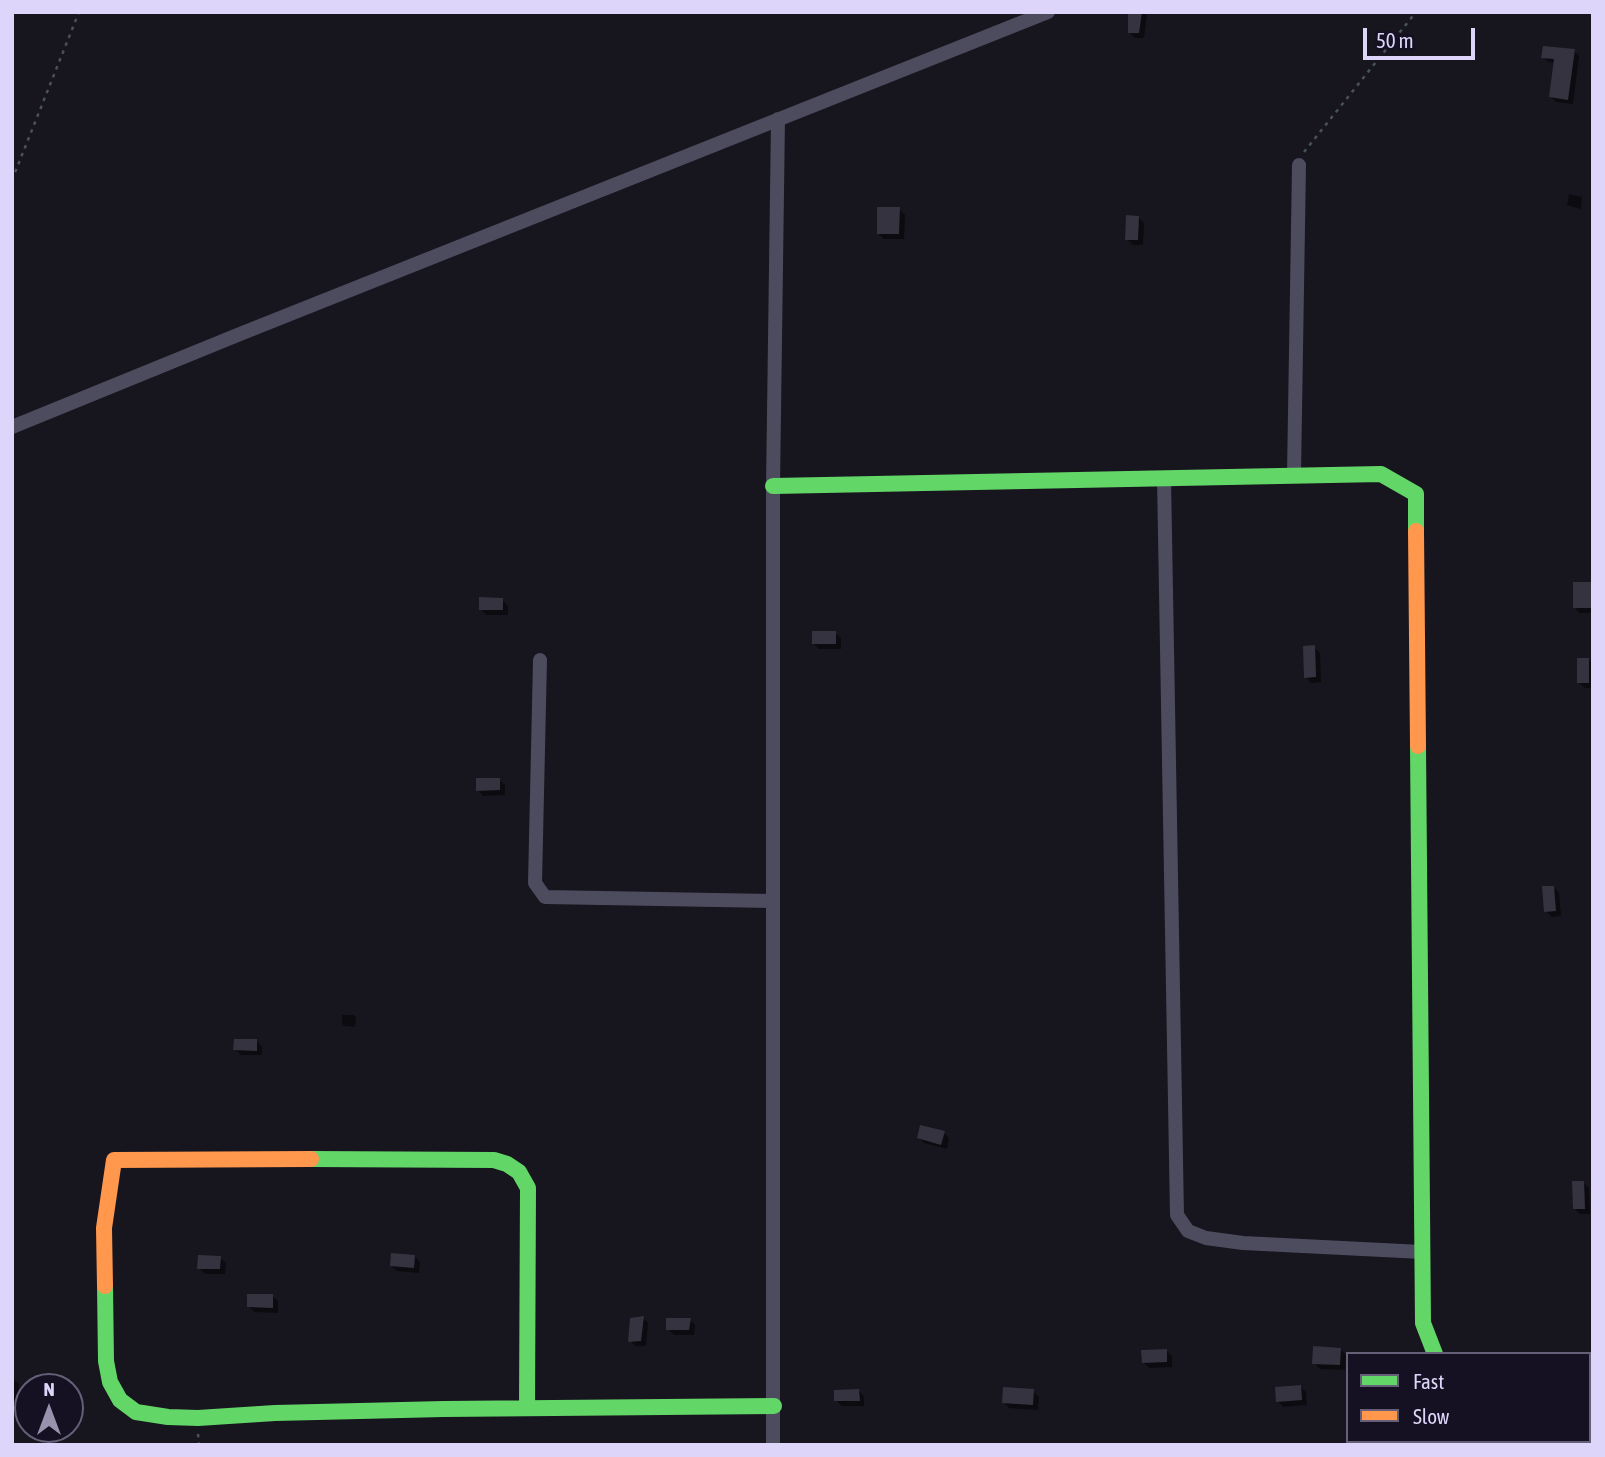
<!DOCTYPE html>
<style>
body{margin:0}
#map{position:relative;width:1605px;height:1457px;overflow:hidden;background:#17151e;font-family:"Asap Condensed",sans-serif}
canvas{display:block}
.frame{position:absolute;inset:0;border:14px solid #ddd6fa;pointer-events:none}
.legend{position:absolute;left:1346px;top:1352px;width:245px;height:91px;box-sizing:border-box;background:#151122;border:2px solid #656078;margin:0;padding:9px 12px;list-style:none;font-size:21px;color:#ddd6fa}
.legend li{display:flex;align-items:center;gap:14px;height:35px}
.legend b{width:35px;border:2px solid #656078}
.north{position:absolute;left:14px;top:1373px;width:70px;height:70px;box-sizing:border-box;background:#151122;border:2px solid #656078;border-radius:50%;rotate:0deg;font-size:19px;font-weight:700;line-height:28px;text-align:center;color:#ddd6fa}
.north::after{content:'';display:block;margin:auto;width:24px;height:32px;background:#9892ad;clip-path:polygon(50% 0,100% 100%,50% 72%,0 100%)}
.scale{position:absolute;left:1363px;top:28px;width:112px;height:32px;box-sizing:border-box;border:4px solid #ddd6fa;border-top:0;padding-left:9px;font-size:21px;line-height:24px;white-space:nowrap;color:#ddd6fa;-webkit-text-stroke:5px #151122;paint-order:stroke}
</style>
<div id="map">
<canvas width="1605" height="1457"></canvas>
<div class="frame"></div>
<ul class="legend">
<li><b style="height:9px;background:#63d668"></b>Fast</li>
<li><b style="height:9px;background:#ff974d"></b>Slow</li>
</ul>
<div class="north">N</div>
<div class="scale">50 m</div>
</div>
<script>
const c = document.querySelector('canvas').getContext('2d');
c.lineJoin = 'round';
function fill(path, color) { c.fillStyle = color; c.fill(path, 'evenodd'); }
const poly = rows => new Path2D(rows.map(r => 'M' + r).join(''));
function stroke(path, color, width, dash) { c.strokeStyle = color; c.lineWidth = width; c.lineCap = dash ? 'butt' : 'round'; c.setLineDash(dash || []); c.stroke(path); }
fill(poly([
 [1130,12,1145,12,1147,14,1144,38,1135,38,1130,33],
 [1574,51,1579,56,1573,104,1556,102,1551,97,1556,63,1548,62,1543,57],
 [1569,194,1582,197,1581,209,1567,205],
 [899,209,905,215,904,239,884,239,878,233],
 [1138,217,1144,223,1143,245,1133,245,1127,239],
 [1590,584,1593,586,1593,613,1580,613,1575,608],
 [502,600,508,606,508,615,486,615,481,609],
 [835,633,841,638,841,649,819,649,814,644],
 [1314,647,1320,653,1321,682,1311,683,1306,677],
 [1588,659,1593,664,1593,688,1585,688,1579,683],
 [499,780,505,785,505,795,483,796,478,790],
 [1554,887,1559,893,1561,916,1552,917,1546,911],
 [342,1015,353,1015,356,1017,355,1027,344,1026,342,1024],
 [257,1041,262,1047,262,1055,241,1055,235,1049],
 [944,1133,949,1138,947,1149,924,1143,919,1137],
 [1583,1183,1589,1188,1590,1214,1580,1214,1574,1208],
 [414,1256,420,1262,419,1273,397,1271,391,1266],
 [220,1258,226,1263,225,1274,205,1274,199,1268],
 [272,1296,278,1301,278,1313,255,1312,249,1307],
 [643,1318,648,1323,646,1346,636,1346,630,1341],
 [690,1320,695,1325,694,1335,674,1335,668,1329],
 [1340,1349,1346,1355,1345,1370,1320,1369,1314,1363],
 [1166,1351,1172,1356,1172,1367,1149,1368,1143,1362],
 [12,1378,19,1384,19,1400,12,1400],
 [1300,1386,1306,1392,1307,1405,1283,1407,1278,1401],
 [859,1391,864,1397,864,1406,842,1406,836,1400],
 [1033,1391,1039,1397,1038,1410,1009,1408,1004,1402]
]), '#0007');
fill(poly([
 [1128,12,1142,12,1139,33,1128,33],
 [1543,46,1575,49,1568,100,1549,97,1554,59,1541,58],
 [877,207,900,207,899,234,877,234],
 [1126,215,1139,216,1138,240,1125,240],
 [1573,582,1591,582,1592,608,1573,608],
 [479,597,503,598,503,610,479,610],
 [812,631,836,631,836,644,812,644],
 [1315,645,1316,677,1304,678,1303,646],
 [1577,658,1589,658,1589,683,1577,683],
 [476,778,500,778,500,790,476,791],
 [1542,886,1554,886,1556,911,1544,912],
 [234,1039,257,1039,257,1051,233,1050],
 [920,1125,945,1131,941,1145,917,1138],
 [1572,1181,1584,1181,1585,1209,1573,1209],
 [391,1253,415,1255,414,1268,390,1266],
 [198,1255,221,1256,220,1269,197,1269],
 [247,1294,273,1294,273,1308,247,1307],
 [644,1316,641,1341,628,1342,630,1318],
 [666,1318,691,1318,689,1330,666,1330],
 [1313,1346,1341,1348,1340,1365,1312,1364],
 [1167,1349,1167,1362,1142,1363,1141,1350],
 [1301,1385,1302,1400,1276,1402,1275,1387],
 [1003,1387,1034,1389,1033,1405,1002,1403],
 [859,1389,860,1401,834,1401,834,1390]
]), '#363340');
stroke(poly([
 [1304,152,1416,12],
 [12,180,79,12],
 [198,1434,199,1445]
]), '#48515e', 2.5, [3.5, 5]);
stroke(poly([
 [12,427,240,334,1048,12],
 [1294,474,1299,165],
 [1164,478,1177,1215,1188,1231,1206,1238,1243,1243,1422,1252],
 [540,660,535,883,545,897,772,901],
 [773,1445,773,486,778,119],
 [1463,1445,1463,1441]
]), '#4d4b5e', 14);
stroke(poly([
 [773,486,1381,474,1416,494,1416,531],
 [1418,746,1423,1323,1435,1354],
 [311,1159,494,1160,507,1164,519,1172,528,1188,527,1408],
 [105,1286,106,1361,110,1382,120,1400,136,1412,168,1417,198,1418,275,1413,444,1409,774,1406]
]), '#63d668', 16);
stroke(poly([
 [1416,531,1418,746],
 [105,1286,104,1228,114,1160,311,1159]
]), '#ff974d', 16);
</script>
